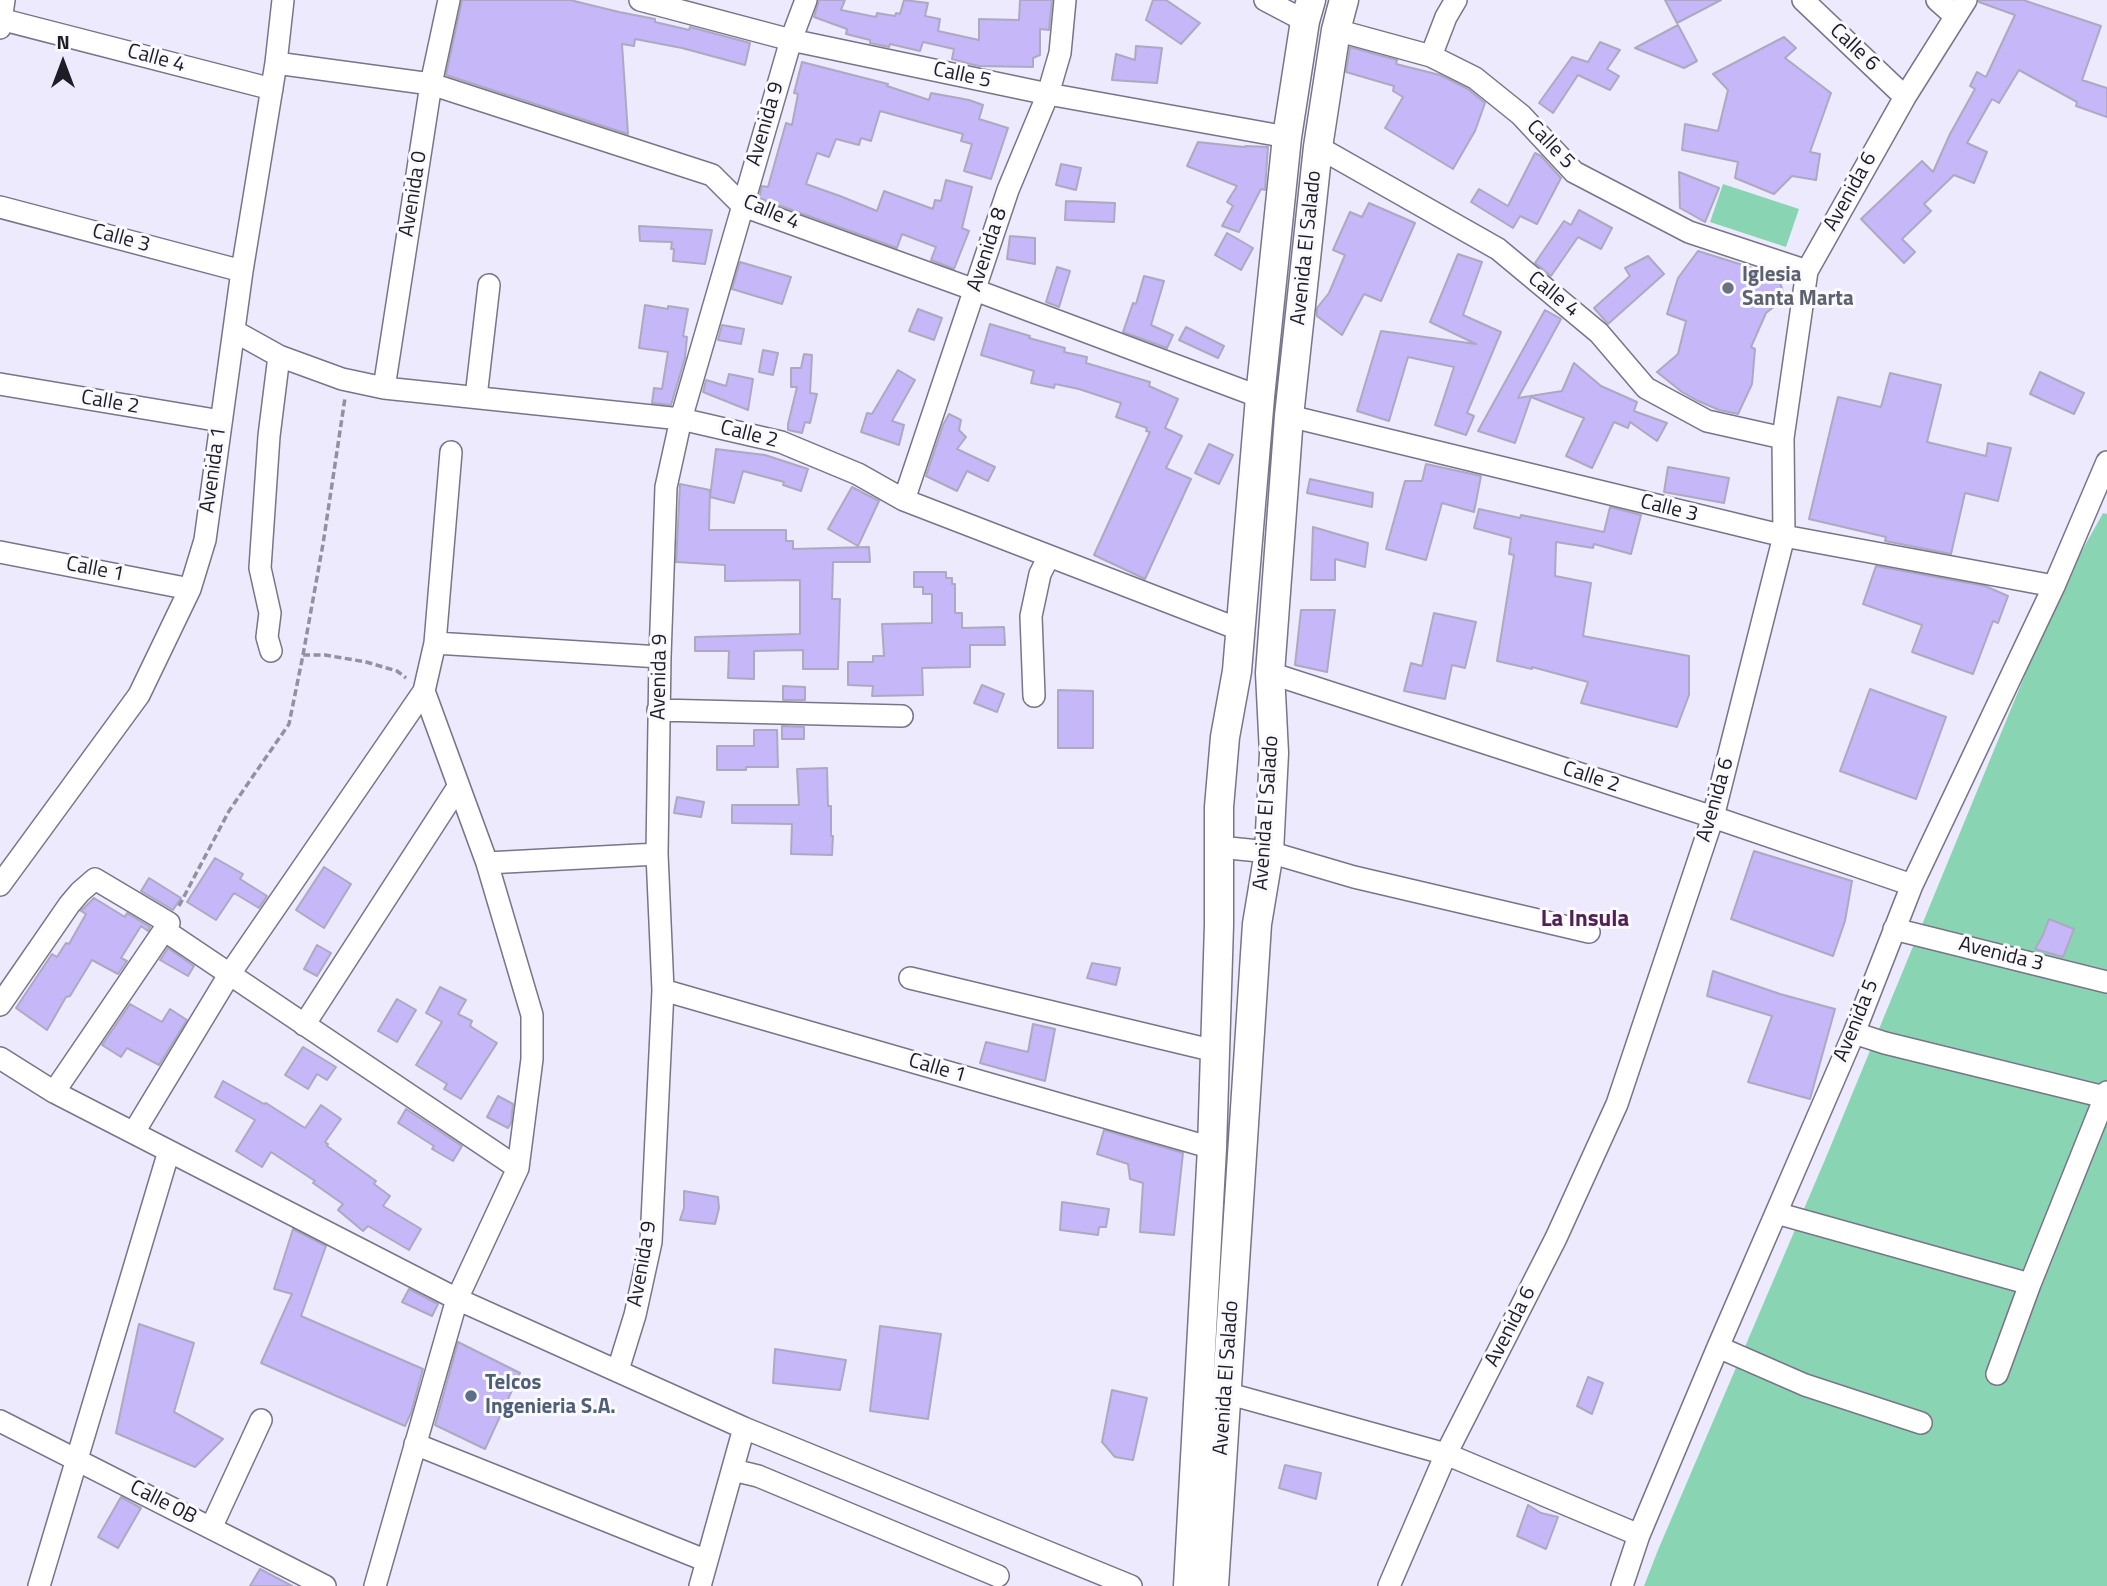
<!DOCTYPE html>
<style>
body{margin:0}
#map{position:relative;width:2107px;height:1586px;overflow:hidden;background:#edeafd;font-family:"Titillium Web",sans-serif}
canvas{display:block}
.north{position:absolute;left:28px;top:28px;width:70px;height:70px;-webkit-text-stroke:5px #faf9fe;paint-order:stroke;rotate:0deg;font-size:19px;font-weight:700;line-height:28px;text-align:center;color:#1e1c24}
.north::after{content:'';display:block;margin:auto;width:24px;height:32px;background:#1e1c24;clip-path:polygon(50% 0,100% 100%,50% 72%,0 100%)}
</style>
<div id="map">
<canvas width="2107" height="1586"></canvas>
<div class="north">N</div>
</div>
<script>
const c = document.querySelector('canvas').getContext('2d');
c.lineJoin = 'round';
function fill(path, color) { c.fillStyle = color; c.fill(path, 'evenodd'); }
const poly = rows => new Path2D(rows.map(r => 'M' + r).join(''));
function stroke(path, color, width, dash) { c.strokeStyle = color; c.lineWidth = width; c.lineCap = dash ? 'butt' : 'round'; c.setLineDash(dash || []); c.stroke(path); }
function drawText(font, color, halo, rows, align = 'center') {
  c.font = font + ' "Titillium Web",sans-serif'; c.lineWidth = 6; c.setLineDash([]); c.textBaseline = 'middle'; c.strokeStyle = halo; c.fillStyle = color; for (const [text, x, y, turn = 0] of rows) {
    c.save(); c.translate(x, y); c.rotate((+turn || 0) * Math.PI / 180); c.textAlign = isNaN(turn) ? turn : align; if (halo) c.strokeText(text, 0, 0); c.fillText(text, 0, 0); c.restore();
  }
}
fill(poly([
 [1723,184,1799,209,1786,247,1710,222],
 [2103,513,2107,514,2107,1586,1644,1586,1658,1550,1827,1155,2060,590]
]), '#89d5b3');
const building = poly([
 [462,0,570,0,619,12,655,19,655,22,689,30,690,27,750,43,745,65,682,48,635,39,634,46,622,44,628,134,446,75,462,0],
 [819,0,845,0,841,10,876,17,877,13,895,16,896,13,900,14,904,0,928,3,925,16,940,19,938,31,979,40,979,19,1019,20,1020,0,1052,0,1049,30,1040,29,1040,55,1033,58,1033,67,979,66,970,64,952,59,954,49,923,42,920,51,890,44,889,47,870,43,870,40,846,34,847,29,814,17,819,0],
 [1153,0,1166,0,1200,23,1181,44,1146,20,1153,0],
 [1665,0,1721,0,1677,23,1665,0],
 [1979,0,2023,0,2101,26,2082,80,2107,88,2107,117,2076,106,2077,102,2019,70,1999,103,1992,99,1967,143,1987,152,1974,183,1954,175,1924,204,1931,211,1902,239,1915,252,1904,263,1861,219,1922,161,1933,172,1950,134,1975,89,1970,86,1977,72,1986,77,2015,15,1979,2,1979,0],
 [1678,25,1697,61,1684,68,1635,48,1678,25],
 [1784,37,1796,48,1785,58,1831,93,1810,152,1820,154,1816,180,1792,176,1774,194,1735,178,1738,162,1682,150,1685,124,1718,131,1728,90,1713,74,1784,37],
 [1600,42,1620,50,1607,69,1619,76,1610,90,1578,75,1553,113,1539,103,1572,57,1588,62,1600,42],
 [1136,46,1162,48,1157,83,1112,80,1116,54,1135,60,1136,46],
 [1350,47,1397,60,1396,64,1440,75,1468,89,1485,103,1475,131,1453,169,1385,128,1403,97,1393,91,1394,86,1346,72,1350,47],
 [802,62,888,84,887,86,929,100,931,93,969,100,983,105,979,119,1008,128,991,179,964,171,972,144,961,141,963,134,880,111,871,141,861,138,859,145,836,139,829,157,817,153,806,184,840,196,877,211,884,191,933,209,935,200,941,201,946,180,972,187,962,228,969,231,954,269,931,260,936,247,902,234,897,248,759,198,762,186,768,187,786,123,792,125,798,94,794,93,802,62],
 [1198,142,1244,147,1246,146,1268,147,1265,190,1261,189,1239,232,1222,226,1233,206,1227,202,1237,186,1187,166,1198,142],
 [1535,153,1541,156,1561,178,1537,224,1520,216,1513,228,1471,202,1479,189,1508,206,1535,153],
 [1061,164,1081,168,1076,190,1056,185,1061,164],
 [1679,172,1719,188,1705,222,1680,208,1679,172],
 [1066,201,1115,203,1114,222,1065,220,1066,201],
 [1369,203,1415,223,1381,301,1364,294,1342,335,1317,316,1317,308,1329,293,1345,255,1333,250,1350,212,1362,217,1369,203],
 [1579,210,1612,228,1601,249,1578,237,1551,276,1535,263,1564,221,1571,225,1579,210],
 [639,226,712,230,705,264,673,261,674,249,671,249,672,242,640,241,639,226],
 [1227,233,1253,248,1241,270,1215,255,1227,233],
 [1010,236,1035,238,1035,264,1007,259,1010,236],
 [1698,251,1778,276,1785,298,1766,313,1751,347,1755,349,1752,384,1738,414,1719,410,1696,400,1682,392,1657,372,1678,354,1686,321,1667,314,1678,278,1698,251],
 [1458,254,1482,262,1463,315,1501,332,1467,413,1474,416,1466,435,1435,425,1454,367,1408,357,1389,421,1357,411,1381,331,1476,344,1430,322,1458,254],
 [1648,256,1664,274,1608,324,1594,308,1630,276,1625,268,1648,256],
 [740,262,791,277,782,304,732,289,740,262],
 [1057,267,1070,271,1059,307,1046,302,1057,267],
 [1144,276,1164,281,1151,325,1173,335,1167,348,1123,332,1133,303,1136,304,1144,276],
 [645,305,668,309,668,306,688,309,683,336,687,337,685,358,671,405,652,403,654,388,662,389,668,352,639,348,645,305],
 [918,309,942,318,934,340,909,331,918,309],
 [1545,310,1561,319,1518,398,1562,391,1574,363,1601,386,1637,402,1634,411,1667,423,1657,441,1630,422,1628,428,1614,422,1592,468,1566,456,1584,418,1531,397,1515,443,1478,431,1545,310],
 [990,324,1030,336,1029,338,1065,348,1064,352,1087,357,1086,363,1150,382,1149,386,1178,399,1165,428,1182,436,1166,468,1191,479,1145,579,1094,555,1150,432,1146,431,1147,428,1116,417,1121,403,1079,389,1055,384,1054,388,1031,383,1034,371,981,355,990,324],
 [722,325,744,329,741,344,718,340,722,325],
 [1186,327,1224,346,1218,358,1179,340,1186,327],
 [763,350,778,353,773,375,759,372,763,350],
 [804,354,812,355,810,393,817,394,810,423,805,422,802,433,788,430,788,424,797,387,791,387,791,368,801,368,804,354],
 [898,370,915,380,892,421,904,425,899,445,861,432,867,413,872,414,898,370],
 [2040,372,2084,393,2074,414,2030,394,2040,372],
 [1890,373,1941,385,1927,442,1986,456,1988,443,2011,448,1998,501,1965,493,1951,554,1885,541,1886,537,1809,519,1838,397,1881,407,1890,373],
 [729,374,753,379,748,410,703,392,706,380,726,386,729,374],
 [949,414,961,420,959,430,966,437,957,449,995,467,988,481,967,471,957,491,926,476,943,425,949,414],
 [1209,444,1233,455,1219,484,1195,473,1209,444],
 [716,449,765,455,808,469,801,491,783,485,784,482,743,471,734,503,710,497,716,449],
 [1426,464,1481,476,1474,512,1442,503,1426,560,1386,549,1405,481,1422,481,1426,464],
 [1668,467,1729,478,1724,503,1664,492,1668,467],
 [1310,479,1373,493,1372,507,1307,493,1310,479],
 [680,484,710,490,709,530,786,530,786,541,793,541,793,549,869,547,870,562,833,562,832,599,840,599,838,669,803,669,803,650,754,651,754,679,728,678,729,651,695,651,695,637,800,634,800,580,725,581,725,565,676,562,680,484],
 [852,487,879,501,858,546,828,529,852,487],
 [1610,507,1641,515,1631,554,1594,544,1593,548,1556,542,1555,576,1591,583,1583,636,1689,656,1689,695,1677,727,1581,703,1588,682,1532,667,1532,669,1497,661,1514,555,1509,554,1511,538,1474,528,1479,509,1520,518,1521,515,1604,532,1610,507],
 [1313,527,1368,543,1365,567,1335,559,1335,580,1311,580,1313,527],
 [1876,566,1985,586,2008,596,1998,623,1993,621,1973,674,1912,652,1922,625,1863,604,1876,566],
 [914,572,946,572,946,578,952,578,952,584,955,584,955,613,962,613,962,628,1004,627,1005,645,970,645,970,667,922,668,923,695,872,696,873,686,848,685,848,662,873,662,873,656,884,656,882,624,932,623,932,594,923,594,923,587,914,587,914,572],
 [1301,610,1335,610,1327,672,1295,665,1301,610],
 [1434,613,1476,622,1465,668,1452,665,1445,699,1404,691,1411,663,1422,666,1434,613],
 [982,685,1004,694,997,712,974,703,982,685],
 [783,686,805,687,805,700,783,700,783,686],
 [1870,689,1946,717,1916,799,1840,771,1870,689],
 [1058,690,1093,691,1093,748,1058,748,1058,690],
 [782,726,804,727,804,739,782,739,782,726],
 [754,730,777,730,778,767,746,767,746,770,717,770,717,746,754,746,754,730],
 [827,768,828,806,831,806,831,836,833,836,832,855,791,854,792,824,732,823,732,805,799,805,797,769,827,768],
 [677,797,704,802,701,817,674,813,677,797],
 [1754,851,1852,881,1845,921,1833,956,1731,919,1754,851],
 [215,858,243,874,240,879,267,896,259,908,234,893,216,920,187,902,215,858],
 [324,867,351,884,324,928,296,910,324,867],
 [149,878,181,898,173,910,141,891,149,878],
 [94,898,125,917,127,913,150,927,148,931,141,926,121,958,127,961,118,974,92,960,70,996,66,997,47,1030,16,1008,52,954,57,957,66,943,69,944,86,914,81,911,94,898],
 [2049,919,2074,929,2063,957,2035,949,2043,935,2049,919],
 [317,945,331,953,317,976,304,969,317,945],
 [168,948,194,966,188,976,160,960,168,948],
 [1092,963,1120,968,1116,985,1087,978,1092,963],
 [1713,971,1780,994,1835,1009,1810,1099,1748,1082,1772,1016,1707,996,1713,971],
 [440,987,466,1000,458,1014,472,1021,470,1026,497,1043,461,1099,444,1089,447,1084,416,1065,442,1022,426,1013,440,987],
 [397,999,416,1010,397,1042,378,1031,397,999],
 [130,1004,162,1022,170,1009,187,1020,159,1065,127,1048,121,1057,102,1045,130,1004],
 [1033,1024,1055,1029,1045,1081,980,1063,986,1042,1028,1052,1033,1024],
 [303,1047,336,1067,327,1080,317,1074,308,1089,285,1075,303,1047],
 [223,1081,264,1104,266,1103,305,1128,321,1105,341,1119,325,1142,328,1144,327,1146,376,1181,374,1184,390,1196,383,1206,421,1229,409,1250,368,1226,363,1231,338,1210,343,1204,313,1183,315,1181,271,1152,262,1167,236,1151,255,1120,215,1097,223,1081],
 [498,1096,513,1104,511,1123,508,1128,487,1117,498,1096],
 [406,1109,462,1146,453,1161,432,1149,434,1146,398,1123,406,1109],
 [1104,1130,1183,1153,1174,1235,1140,1232,1143,1183,1130,1179,1128,1164,1097,1154,1104,1130],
 [684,1191,718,1197,719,1208,715,1224,680,1220,684,1208,684,1191],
 [1062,1202,1109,1209,1106,1227,1099,1227,1098,1235,1060,1230,1062,1202],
 [293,1229,326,1246,301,1316,423,1369,411,1413,405,1426,261,1363,292,1294,274,1289,293,1229],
 [409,1289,438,1304,432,1316,402,1302,409,1289],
 [139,1324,194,1343,174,1412,223,1439,195,1467,116,1433,139,1324],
 [880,1326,941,1334,928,1419,870,1411,880,1326],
 [458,1342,520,1373,485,1449,435,1425,458,1342],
 [775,1349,846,1360,840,1390,773,1383,775,1349],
 [1588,1377,1603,1383,1592,1414,1577,1406,1588,1377],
 [1112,1390,1147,1398,1133,1460,1115,1457,1102,1442,1112,1390],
 [1285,1465,1321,1473,1316,1499,1279,1488,1285,1465],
 [121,1497,141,1508,118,1548,98,1537,121,1497],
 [1528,1505,1541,1513,1558,1517,1546,1549,1517,1536,1528,1505],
 [260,1569,292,1586,250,1586,260,1569]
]);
fill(building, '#c5b7f8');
stroke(building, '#ada9c0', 2);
const minor = poly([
 [640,0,791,40,1048,94,1287,137],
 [1265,0,1305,21],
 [1803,0,1905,97],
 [1937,0,1955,16],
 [0,19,272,89],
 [0,28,4,0],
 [1336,30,1431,56,1475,78,1521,115,1574,172,1689,232,1807,271],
 [1431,56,1446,17,1456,0],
 [276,63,431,84,712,175,743,206,975,290,1260,397],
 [1318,147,1498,249,1599,333,1646,388,1707,421,1783,438],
 [0,207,242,271],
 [234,331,279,356,342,379,384,388,681,419,781,442,858,474,904,500,1241,630],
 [0,384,221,421],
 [384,388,431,84,449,0],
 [476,397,489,285],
 [1289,416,1784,536,2054,586],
 [904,500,1008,190,1048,94,1060,53,1065,0],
 [0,552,190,589],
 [435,643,660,657],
 [271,651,267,637,270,613,260,568,269,436,279,356],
 [1270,673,1713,817,1912,885],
 [1034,696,1031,616,1040,574,1049,556],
 [658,710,902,716],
 [1219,847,1269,852,1354,877,1589,932],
 [487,863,657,854],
 [0,885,139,695,190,589,205,540,242,271,276,63,283,0],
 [1894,929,2107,982],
 [164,930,518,1168],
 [910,978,1215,1051],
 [663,990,1212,1148],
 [0,1005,69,905,80,892,95,879,169,923,54,1092],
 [304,1025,458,787],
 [1854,1033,1885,1043,2105,1097],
 [0,1058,54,1092,457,1299,744,1428,1131,1586],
 [134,1132,229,975,424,691,435,643,451,452],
 [1776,1213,2030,1284],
 [1718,1347,1805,1385,1921,1423],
 [618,1370,635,1315,651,1242,663,990,657,854,660,657,666,487,681,419,791,40,806,0],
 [1997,1374,2030,1284,2107,1092],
 [1226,1393,1446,1454,1639,1535],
 [0,1421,325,1586],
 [415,1444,707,1561],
 [733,1470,758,1476,998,1576],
 [211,1528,261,1420],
 [39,1586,169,1151],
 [375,1586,457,1299,518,1168,532,1059,532,1015,487,863,424,691],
 [700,1586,744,1428],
 [1389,1586,1446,1454,1556,1238,1617,1104,1713,817,1784,536,1783,438,1807,271,1905,97,1966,0],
 [1622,1586,1639,1535,1718,1347,1854,1033,1912,885,2054,586,2107,462]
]);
const major = poly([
 [1188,1586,1212,1148,1219,925,1219,807,1225,737,1237,671,1260,397,1287,137,1305,21,1311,0],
 [1214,1586,1257,924,1269,852,1274,753,1270,673,1289,416,1318,147,1336,30,1344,0]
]);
stroke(minor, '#78748a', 24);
stroke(major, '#78748a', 31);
stroke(poly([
 [303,655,323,544,345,398],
 [179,906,229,811,289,724,303,655,325,655,366,662,397,671,406,678]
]), '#93919f', 3.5, [7, 3.5]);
stroke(minor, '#fff', 21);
stroke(major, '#fff', 28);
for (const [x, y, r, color] of [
 [1728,288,7,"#6b7280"],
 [471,1396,7,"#5c6f8a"]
]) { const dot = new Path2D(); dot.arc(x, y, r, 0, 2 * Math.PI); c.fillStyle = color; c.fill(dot); stroke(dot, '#faf9fe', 2.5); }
drawText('21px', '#1e1c24', '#faf9fe', [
 ["Calle 6",1854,48,43],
 ["Calle 4",156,59,15],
 ["Calle 5",962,76,12],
 ["Avenida 9",766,124,-74],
 ["Calle 5",1550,145,46],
 ["Avenida 6",1851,192,-61],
 ["Avenida 0",414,194,-81],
 ["Calle 4",771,213,23],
 ["Calle 3",121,239,15],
 ["Avenida El Salado",1307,248,-84],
 ["Avenida 8",988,250,-72],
 ["Calle 4",1553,295,39],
 ["Calle 2",110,403,10],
 ["Calle 2",749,435,14],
 ["Avenida 1",214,470,-82],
 ["Calle 3",1669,509,14],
 ["Calle 1",95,570,11],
 ["Avenida 9",660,677,-89],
 ["Calle 2",1591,778,18],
 ["Avenida 6",1716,800,-74],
 ["Avenida El Salado",1267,813,-86],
 ["Avenida 3",2001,955,14],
 ["Avenida 5",1857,1021,-68],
 ["Calle 1",937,1069,16],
 ["Avenida 9",643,1264,-80],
 ["Avenida 6",1511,1327,-63],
 ["Avenida El Salado",1227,1378,-86],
 ["Calle 0B",163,1503,27]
]);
drawText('bold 21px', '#5b616d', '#faf9fe', [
 ["Iglesia",1742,276],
 ["Santa Marta",1742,300]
], 'left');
drawText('bold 21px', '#4e5e75', '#faf9fe', [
 ["Telcos",485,1384],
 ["Ingenieria S.A.",485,1408]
], 'left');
drawText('bold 23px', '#502253', '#faf9fe', [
 ["La Insula",1585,920]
]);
</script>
